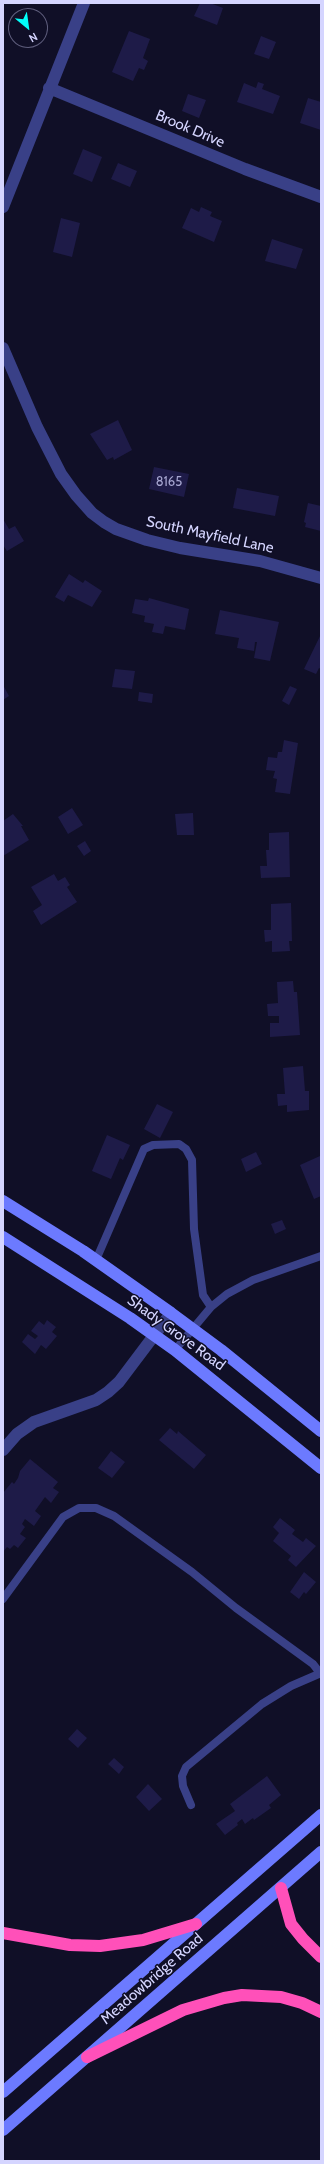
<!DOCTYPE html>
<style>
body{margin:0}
#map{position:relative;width:324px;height:2164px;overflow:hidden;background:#100f27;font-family:Cabin,sans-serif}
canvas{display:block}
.frame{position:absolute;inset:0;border:4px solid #d5d5ff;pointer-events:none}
.north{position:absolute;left:8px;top:8px;width:40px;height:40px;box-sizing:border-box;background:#100f27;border:1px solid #5f5e7d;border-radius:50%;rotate:151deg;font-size:11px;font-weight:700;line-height:16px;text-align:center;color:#d5d5ff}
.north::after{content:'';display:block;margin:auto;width:14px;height:18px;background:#01fffa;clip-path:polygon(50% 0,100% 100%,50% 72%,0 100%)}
</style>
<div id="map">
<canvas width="324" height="2164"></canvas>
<div class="frame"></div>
<div class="north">N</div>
</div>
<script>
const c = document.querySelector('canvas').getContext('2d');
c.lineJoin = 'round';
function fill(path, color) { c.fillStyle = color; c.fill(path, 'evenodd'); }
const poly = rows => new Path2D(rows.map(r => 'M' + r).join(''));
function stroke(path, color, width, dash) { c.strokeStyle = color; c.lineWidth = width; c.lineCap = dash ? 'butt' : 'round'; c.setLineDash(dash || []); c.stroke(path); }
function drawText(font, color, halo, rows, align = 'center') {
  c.font = font + ' Cabin,sans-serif'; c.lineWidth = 3; c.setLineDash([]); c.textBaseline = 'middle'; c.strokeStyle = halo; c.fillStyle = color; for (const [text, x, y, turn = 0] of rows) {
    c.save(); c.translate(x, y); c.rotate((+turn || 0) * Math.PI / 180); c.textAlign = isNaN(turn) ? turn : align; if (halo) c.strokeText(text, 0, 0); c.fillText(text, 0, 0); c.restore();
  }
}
fill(poly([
 [200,3,210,3,223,8,217,25,194,16],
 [129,31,150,39,143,58,148,61,144,70,139,68,133,81,112,72],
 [261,36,276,42,269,59,254,54],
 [258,82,264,84,262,89,280,96,273,114,237,102,244,83,256,88],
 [188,94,206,100,199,118,182,111],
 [308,98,321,102,321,130,300,123],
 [83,149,102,157,92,182,73,174],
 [118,163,137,171,130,187,111,179],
 [201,207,212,212,210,216,222,221,214,242,182,228,191,208,199,212],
 [61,218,80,223,72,257,53,252],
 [272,239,303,249,296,269,265,261],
 [118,420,132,450,114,460,113,457,107,460,90,434],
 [154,467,189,474,184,497,149,489],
 [237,488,279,496,275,516,233,508],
 [308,503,321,506,321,531,305,527,306,523,304,522],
 [3,519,9,529,15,526,24,541,7,551,3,545],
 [69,574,83,583,85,580,102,591,92,607,68,595,64,602,55,597],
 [149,598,189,609,185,630,165,626,163,634,152,632,154,624,144,622,145,616,132,613,135,599,148,601],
 [220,610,279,622,270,661,254,658,257,642,255,642,254,651,237,648,239,638,215,634],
 [321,634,321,669,319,668,316,674,304,669],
 [115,669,135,671,132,689,112,687],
 [3,685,9,696,3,700],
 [290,686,297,689,289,705,282,701],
 [139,692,153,694,152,703,138,701],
 [284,740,298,743,290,794,275,792,277,779,273,778,275,771,266,770,268,757,277,758,278,752,282,752],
 [72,808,83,825,68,834,58,817],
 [193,813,194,835,177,835,175,814],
 [13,814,23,826,21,826,29,840,3,856,3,821],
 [289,832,290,877,261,878,260,866,267,866,266,850,269,850,269,833],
 [85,841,91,851,84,856,77,846],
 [54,874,58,881,65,877,70,885,67,887,77,902,41,925,33,911,42,905,31,887],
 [291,903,292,941,289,941,290,951,272,952,272,941,265,942,264,930,271,930,271,904],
 [293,981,294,992,297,992,300,1035,270,1037,270,1023,279,1023,279,1016,268,1016,267,1004,278,1003,277,982],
 [303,1066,305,1091,309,1091,309,1110,287,1112,287,1105,278,1106,277,1094,285,1094,283,1068],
 [157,1104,173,1112,160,1138,144,1129],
 [107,1135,130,1145,123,1160,120,1158,111,1179,92,1171],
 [256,1152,262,1164,246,1172,241,1159],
 [320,1156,321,1196,314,1199,300,1165],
 [282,1220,286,1229,275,1234,271,1224],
 [47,1320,56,1327,52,1332,57,1336,46,1349,41,1345,35,1354,22,1342,28,1334,35,1339,38,1336,31,1331,39,1321,44,1325],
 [170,1428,177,1434,178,1431,206,1455,194,1469,159,1440],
 [111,1451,125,1462,112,1478,98,1468],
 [30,1459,58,1482,53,1488,59,1492,51,1503,45,1497,35,1511,41,1516,34,1526,25,1519,22,1524,25,1527,20,1534,26,1538,18,1548,14,1545,10,1549,7,1547,3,1552,3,1493,12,1482,14,1484,18,1478,20,1471],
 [280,1518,295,1530,292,1534,303,1542,306,1538,316,1546,296,1567,288,1560,291,1556,273,1541,279,1533,273,1527],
 [304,1572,316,1582,306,1594,304,1592,299,1599,290,1592],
 [77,1729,87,1738,78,1748,68,1739],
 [114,1758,124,1767,119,1774,108,1764],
 [267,1776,281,1795,269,1805,271,1808,254,1820,253,1818,245,1824,242,1819,237,1823,238,1825,225,1835,216,1824,235,1811,230,1804],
 [148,1784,162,1799,149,1811,136,1797]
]), '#1e1b48');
stroke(poly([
 [96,1260,144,1149,153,1145,179,1144,186,1149,192,1160,194,1229,203,1295,211,1307],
 [175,1350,211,1307,227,1294,253,1280,321,1256],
 [3,1599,63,1517,79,1508,96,1508,114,1516,192,1572,236,1608,313,1664,320,1673],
 [191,1805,183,1786,182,1776,186,1767,262,1704,291,1686,321,1673]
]), '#394087', 8);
stroke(poly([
 [49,88,245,169,321,197],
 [3,207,84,3],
 [3,348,37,427,61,474,76,495,92,513,104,522,116,529,147,540,180,548,260,561,321,578],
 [3,1450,17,1434,34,1422,96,1400,108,1392,119,1382,171,1313]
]), '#394087', 12);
stroke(poly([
 [3,1201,83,1251,171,1313,221,1350,321,1431],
 [3,1237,130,1318,175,1350,321,1468],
 [3,2092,321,1815],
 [3,2130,321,1852]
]), '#6c7aff', 12);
stroke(poly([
 [281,1888,291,1924,303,1939,321,1957],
 [3,1933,70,1945,100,1946,143,1940,196,1924],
 [87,2057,183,2010,224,1998,242,1995,281,1997,302,2003,321,2012]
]), '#ff50b9', 12);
drawText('13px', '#a7a6d1', null, [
 ["8165",169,482]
]);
drawText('15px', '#d5d5ff', '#100f27', [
 ["Brook Drive",190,129,23],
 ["South Mayfield Lane",210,535,12],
 ["Shady Grove Road",176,1333,36],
 ["Meadowbridge Road",152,1979,-41]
]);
</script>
